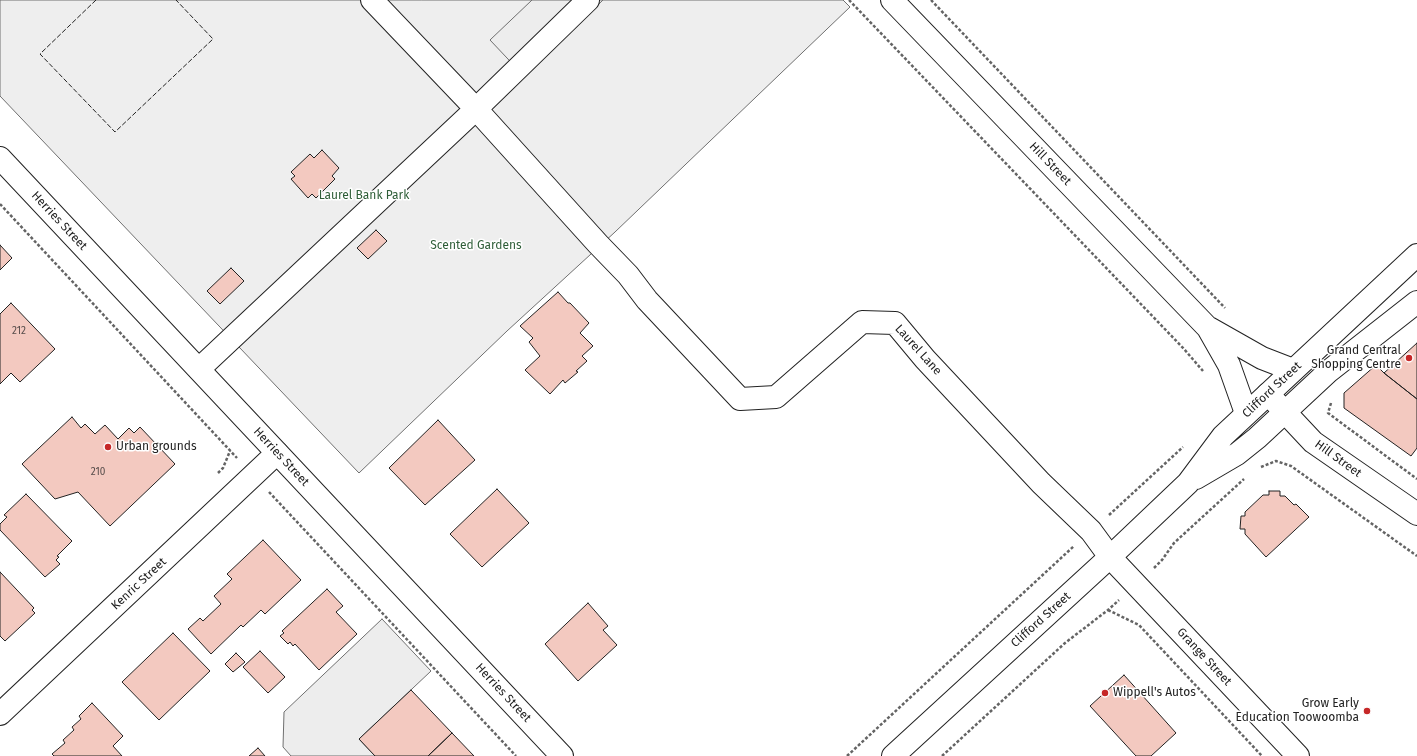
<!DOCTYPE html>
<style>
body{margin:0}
canvas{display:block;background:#fff}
</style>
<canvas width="1417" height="756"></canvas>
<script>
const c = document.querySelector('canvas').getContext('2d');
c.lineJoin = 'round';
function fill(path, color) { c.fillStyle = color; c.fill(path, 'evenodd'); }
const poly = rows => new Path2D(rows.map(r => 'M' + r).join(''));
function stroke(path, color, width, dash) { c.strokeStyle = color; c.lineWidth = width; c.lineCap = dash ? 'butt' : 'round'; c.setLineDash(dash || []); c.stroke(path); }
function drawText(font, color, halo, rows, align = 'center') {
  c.font = font + ' "Fira Sans",sans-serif'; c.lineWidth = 3; c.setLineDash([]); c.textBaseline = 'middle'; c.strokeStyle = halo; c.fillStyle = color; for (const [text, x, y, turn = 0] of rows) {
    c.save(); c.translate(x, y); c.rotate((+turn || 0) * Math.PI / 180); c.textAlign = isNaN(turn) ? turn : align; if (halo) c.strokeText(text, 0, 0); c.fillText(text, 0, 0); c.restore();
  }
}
const green = poly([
 [0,0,843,0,850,7,615,232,507,331,359,473,0,96,0,0]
]);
fill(green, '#eee');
stroke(green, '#6f6f6f', 1);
const parking = poly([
 [532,0,603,0,524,76,490,40,532,0],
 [382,619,431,671,359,739,375,756,291,756,283,747,284,712,382,619]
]);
fill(parking, '#ededed');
stroke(parking, '#6f6f6f', 1);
const building = poly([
 [322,150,339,168,332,176,335,179,316,198,312,194,308,198,291,179,295,176,291,172,310,154,314,158,322,150],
 [376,230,387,241,368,259,357,248,376,230],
 [0,245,12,258,0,270,0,245],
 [231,268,244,281,220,304,207,291,231,268],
 [558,292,568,303,570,303,589,323,580,333,593,346,582,356,587,361,576,371,578,372,565,383,563,380,550,394,525,370,540,356,529,342,533,338,520,326,558,292],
 [11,303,55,349,20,382,11,373,0,384,0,314,11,303],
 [1417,343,1417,399,1384,373,1417,343],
 [1376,365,1384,373,1417,399,1417,448,1411,456,1344,408,1344,393,1376,365],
 [72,417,81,428,85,424,95,434,105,425,118,439,129,428,134,433,140,427,175,464,110,526,78,492,55,499,22,464,72,417],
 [438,420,475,460,425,505,389,468,438,420],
 [497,489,529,523,482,567,450,534,497,489],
 [1269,491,1280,491,1280,496,1285,496,1294,505,1296,504,1309,517,1266,557,1245,534,1245,529,1240,529,1241,516,1245,516,1245,512,1263,495,1269,495,1269,491],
 [26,494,72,541,57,556,59,557,56,560,60,564,45,577,0,530,0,524,7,517,4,515,26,494],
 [263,540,301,580,265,614,261,610,243,627,241,625,211,654,188,629,200,618,203,621,221,604,214,596,232,579,227,574,263,540],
 [0,572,34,608,32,610,35,613,5,641,0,636,0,572],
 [327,589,343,606,336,612,357,634,319,670,295,644,293,646,290,642,288,644,280,636,284,633,282,631,327,589],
 [588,603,608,626,603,630,617,645,578,681,545,644,588,603],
 [173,633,210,671,159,720,122,682,173,633],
 [260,651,285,677,268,693,243,667,260,651],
 [236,653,245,662,233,672,225,664,236,653],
 [1124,675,1176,733,1151,756,1136,756,1090,706,1124,675],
 [411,690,452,733,428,756,375,756,359,739,411,690],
 [92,703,123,736,113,746,122,756,54,756,52,754,65,743,63,740,74,730,72,727,81,719,79,716,92,703],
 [452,733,474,756,428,756,452,733],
 [258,748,265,756,249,756,258,748]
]);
fill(building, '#f3c9c0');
stroke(building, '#222', 1);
const street = poly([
 [372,0,476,109,598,244,628,275,647,300,740,399,776,397,862,322,895,323,925,359,1041,483,1091,531,1110,557,1298,756],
 [892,0,1208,328,1229,365,1246,413],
 [1209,328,1262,358,1293,370],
 [199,369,476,109,588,0],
 [1268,394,1313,442,1417,514],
 [0,714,277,453]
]);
const secondary = poly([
 [0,158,562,756],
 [1196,478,1237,454,1257,438,1329,371,1417,302],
 [893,756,1110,557,1188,483,1223,436,1417,255]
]);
stroke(street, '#222', 24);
stroke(secondary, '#222', 24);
stroke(poly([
 [849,0,1184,349,1203,371],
 [931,0,1225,308],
 [0,204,237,458],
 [1331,403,1328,413,1417,479],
 [1261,467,1276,461,1291,466,1417,556],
 [218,473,223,468,230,451],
 [269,492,516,756],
 [1109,515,1183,447],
 [1154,568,1162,560,1174,543,1244,479],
 [1108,610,1139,625,1262,756],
 [847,756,1074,546],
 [942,756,1065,643,1108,610,1119,600]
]), '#646464', 2.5, [3, 2]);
stroke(street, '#fff', 22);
stroke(secondary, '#fff', 22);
stroke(poly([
 [96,0,40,54,115,132,213,39,176,0]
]), '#222', 1, [5, 2]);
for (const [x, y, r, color] of [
 [1409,358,4,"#c62828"],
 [108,447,4,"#c62828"],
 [1105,693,4,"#c62828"],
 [1367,711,4,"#c62828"]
]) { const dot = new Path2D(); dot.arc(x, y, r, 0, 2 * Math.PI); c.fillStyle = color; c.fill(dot); stroke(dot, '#fff', 1.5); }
drawText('10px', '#564c4a', null, [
 ["212",19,331],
 ["210",98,472]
]);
drawText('12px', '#222', '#fff', [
 ["Hill Street",1050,164,46],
 ["Herries Street",59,221,47],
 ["Laurel Lane",918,350,48],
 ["Clifford Street",1272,390,-43],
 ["Herries Street",281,457,47],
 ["Hill Street",1338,459,36],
 ["Kenric Street",139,584,-43],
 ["Clifford Street",1041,620,-42],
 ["Grange Street",1204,657,47],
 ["Herries Street",503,693,47]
]);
drawText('12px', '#2f5e38', '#fff', [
 ["Laurel Bank Park",364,196],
 ["Scented Gardens",476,246]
]);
drawText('12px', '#222', '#fff', [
 ["Grand Central",1401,351],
 ["Shopping Centre",1401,365],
 ["Urban grounds",116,447,"left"],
 ["Wippell's Autos",1113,693,"left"],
 ["Grow Early",1359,704],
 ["Education Toowoomba",1359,718]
], 'right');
</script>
